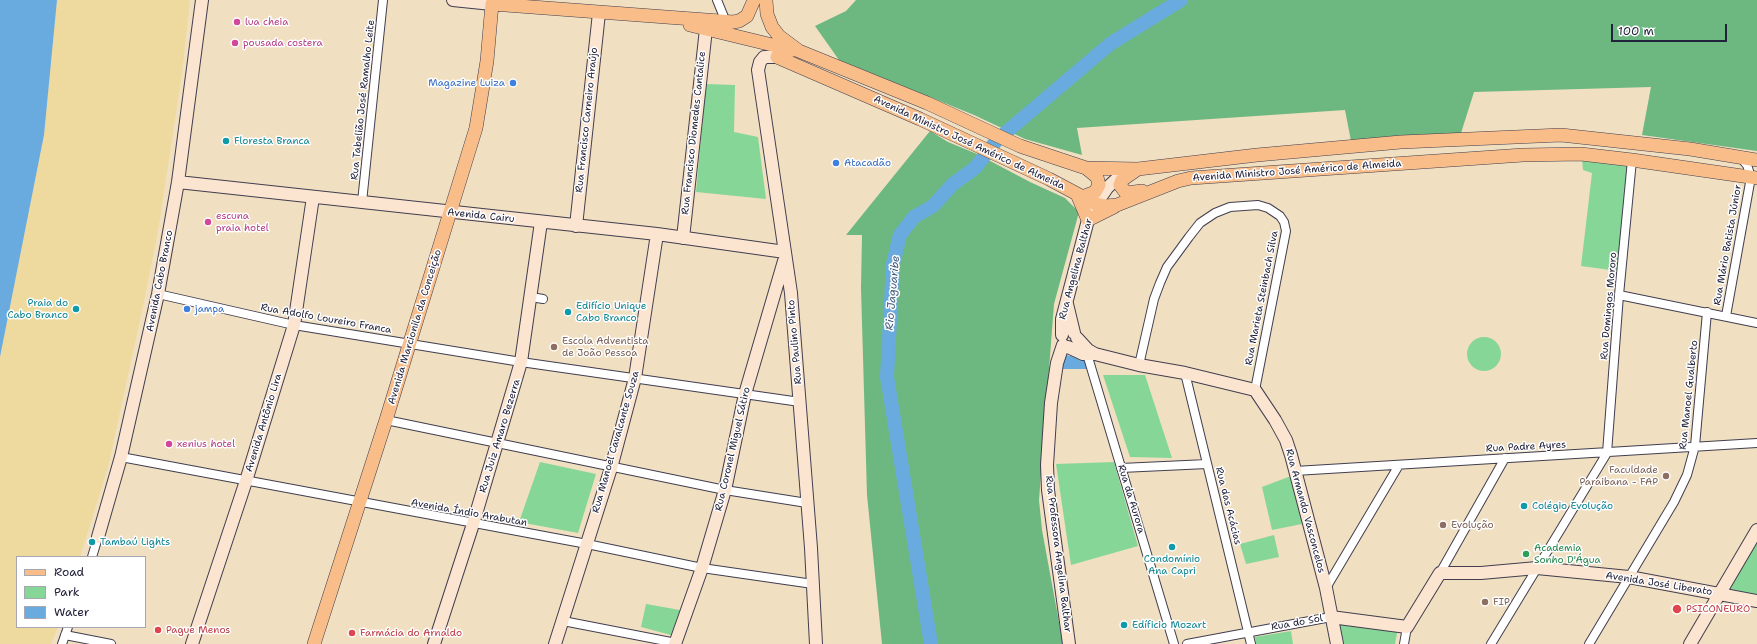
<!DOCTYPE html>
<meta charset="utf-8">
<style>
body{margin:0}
#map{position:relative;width:1757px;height:644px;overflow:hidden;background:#f0dfc0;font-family:"Shantell Sans",sans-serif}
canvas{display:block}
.legend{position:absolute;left:16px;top:556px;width:130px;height:72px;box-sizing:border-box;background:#fff;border:1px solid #a7a7b1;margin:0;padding:5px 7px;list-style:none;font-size:12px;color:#22223b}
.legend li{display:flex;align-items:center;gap:8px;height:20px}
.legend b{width:20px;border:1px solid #a7a7b1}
.scale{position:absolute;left:1611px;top:24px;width:116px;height:18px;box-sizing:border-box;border:2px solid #22223b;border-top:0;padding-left:5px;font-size:12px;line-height:14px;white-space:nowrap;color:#22223b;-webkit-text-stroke:3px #fff;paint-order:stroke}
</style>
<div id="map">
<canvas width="1757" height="644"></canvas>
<ul class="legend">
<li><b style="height:5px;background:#f8bd89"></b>Road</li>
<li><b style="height:11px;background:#86d797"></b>Park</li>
<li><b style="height:11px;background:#69abde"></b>Water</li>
</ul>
<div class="scale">100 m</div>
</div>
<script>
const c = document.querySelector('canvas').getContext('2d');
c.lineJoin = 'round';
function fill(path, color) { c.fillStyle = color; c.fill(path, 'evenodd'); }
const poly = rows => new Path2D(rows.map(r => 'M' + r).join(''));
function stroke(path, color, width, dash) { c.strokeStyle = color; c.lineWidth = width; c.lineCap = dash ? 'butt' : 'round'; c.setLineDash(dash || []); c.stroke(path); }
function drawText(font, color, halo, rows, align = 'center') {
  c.font = font + ' "Shantell Sans",sans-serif'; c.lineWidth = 3; c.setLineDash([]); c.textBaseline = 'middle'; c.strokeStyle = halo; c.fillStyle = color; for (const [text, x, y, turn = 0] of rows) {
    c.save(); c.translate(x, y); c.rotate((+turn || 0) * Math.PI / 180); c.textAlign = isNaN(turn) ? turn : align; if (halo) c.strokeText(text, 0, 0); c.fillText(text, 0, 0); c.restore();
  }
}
fill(poly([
 [706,84,735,85,734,132,758,137,766,199,696,192],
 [1582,159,1629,163,1618,271,1581,266,1592,173,1583,170],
 '1467 354a17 17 0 1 1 34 0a17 17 0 1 1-34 0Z',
 [1103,375,1145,375,1172,458,1130,457],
 [540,462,596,474,578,533,519,522],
 [1114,462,1138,546,1071,565,1056,464],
 [1291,476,1307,523,1272,530,1262,487],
 [1274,535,1279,557,1246,564,1240,544],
 [1757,537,1757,598,1725,592],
 [646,604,680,610,671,635,641,627],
 [1337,620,1398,628,1395,644,1342,644],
 [1291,631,1293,644,1256,644,1255,637]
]), '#86d797');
fill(poly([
 [856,0,1757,0,1757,151,1642,135,1651,87,1474,92,1461,133,1351,141,1345,110,1077,128,1082,155,1025,139,974,115,839,60,815,26,846,11],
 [930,131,948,142,977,154,1030,182,1065,198,1079,212,1054,304,1039,500,1042,530,1063,644,882,644,867,495,861,288,862,235,846,235]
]), '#6cb880');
fill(poly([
 [57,0,190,0,182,73,158,231,143,306,108,467,80,557,17,557,17,627,58,627,51,644,0,644,0,357,44,135]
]), '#eeda9e');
fill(poly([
 [0,0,57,0,44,135,0,357],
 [1064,355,1086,358,1089,369,1062,369]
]), '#69abde');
stroke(poly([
 [931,644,887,377,893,264,900,235,914,217,933,206,953,184,975,168,997,140,1110,44,1181,0]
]), '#69abde', 14);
const street = poly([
 [717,0,726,22],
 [362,202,383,0],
 [158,294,294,325,521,362,800,402],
 [1619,295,1757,323],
 [531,297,543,299],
 [1726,316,1751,177,1747,165,1740,157],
 [1088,350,1087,354,1174,644],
 [1139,365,1154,299,1160,283,1167,267,1189,237,1200,223,1215,213,1230,207,1258,205,1268,208,1280,216,1284,222,1286,231,1255,390],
 [1185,373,1251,644],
 [386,420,725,490,807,503],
 [121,457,587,544,702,568,813,584],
 [1121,468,1207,464],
 [1295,471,1757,443],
 [92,557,98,537],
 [1440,573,1505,458],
 [1326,588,1399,465],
 [563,621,676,643],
 [65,635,111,644],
 [62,644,68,627],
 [1187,644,1331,617],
 [1404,644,1407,627],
 [1491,644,1607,453,1619,295,1632,160],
 [1589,644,1674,502,1687,475,1695,446,1707,312]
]);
const secondary = poly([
 [453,0,492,4,492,0],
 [777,57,764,57,760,62,758,70,791,293,811,548,816,644],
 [178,182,657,234,785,252],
 [576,226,599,13],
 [683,238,706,29],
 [1067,304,1074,333],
 [1062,335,1062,319,1088,220,1096,204,1107,188,1126,170],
 [1077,338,1088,350,1095,354,1139,365,1185,373,1255,390,1275,420,1286,440,1291,455,1326,588,1337,644],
 [1063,345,1057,363,1051,403,1047,465,1048,490,1069,644],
 [1068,347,1083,354,1094,354],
 [98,537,121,457,158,294,178,182,202,0],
 [1331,617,1407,627,1440,573,1481,573,1537,568,1629,577,1757,601],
 [192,644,246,481,294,325,313,197],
 [434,644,473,524,521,362,541,222],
 [555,644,611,468,635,378,657,234],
 [675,644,702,568,725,490,745,394,784,261],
 [1690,644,1757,530]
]);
const primary = poly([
 [766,0,767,14,772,27,779,36,799,51,927,103,1020,146,1086,168,1138,169,1257,155,1401,142,1561,135,1690,149,1757,160],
 [690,25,793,50],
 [777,57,920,119,1049,179,1096,204,1106,206,1117,205,1178,181,1191,178,1523,155,1581,154,1632,160,1757,178],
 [1138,169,1122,180,1120,185,1126,193,1142,191],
 [1077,194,1088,220,1114,207],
 [1082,197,1095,192,1099,185,1097,177,1086,168],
 [314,644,386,420,476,128,487,61,492,4,733,22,739,21,747,16,754,0]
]);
stroke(street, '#413e4f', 10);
stroke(secondary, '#413e4f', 14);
stroke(primary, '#413e4f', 14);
stroke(street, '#fff', 8);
stroke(secondary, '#fce5d0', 12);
stroke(primary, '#f8bd89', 13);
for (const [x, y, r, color] of [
 [237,22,4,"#d1479c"],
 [235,43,4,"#d1479c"],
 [513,83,4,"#3f7fe0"],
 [226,141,4,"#0f9aa8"],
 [836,163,4,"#3f7fe0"],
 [208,222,4,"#d1479c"],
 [76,309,4,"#0f9aa8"],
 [187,309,4,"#3f7fe0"],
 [568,312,4,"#0f9aa8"],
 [554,347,4,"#8d6e63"],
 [169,444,4,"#d1479c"],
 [1666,476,4,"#8d6e63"],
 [1524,506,4,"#0f9aa8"],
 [1443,525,4,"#8d6e63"],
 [92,542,4,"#0f9aa8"],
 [1172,547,4,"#0f9aa8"],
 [1526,554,4,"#2e9e5b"],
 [1485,602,4,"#8d6e63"],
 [1677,609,5,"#e0444e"],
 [1124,625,4,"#0f9aa8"],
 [158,630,4,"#e0444e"],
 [352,633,4,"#e0444e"]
]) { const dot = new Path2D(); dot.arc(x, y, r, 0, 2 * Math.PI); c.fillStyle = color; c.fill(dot); stroke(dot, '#fff', 1.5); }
drawText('10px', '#b23c85', '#fff', [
 ["lua cheia",245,22],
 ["pousada costera",243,43],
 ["escuna",216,216],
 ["praia hotel",216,228],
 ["xenius hotel",177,444]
], 'left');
drawText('10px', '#366cbe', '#fff', [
 ["Magazine Luiza",505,83,"right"],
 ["Atacadão",844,163],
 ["jampa",195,309]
], 'left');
drawText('10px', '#22223b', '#fff', [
 ["Rua Tabelião José Ramalho Leite",363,100,-84],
 ["Rua Francisco Carneiro Araújo",587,120,-84],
 ["Rua Francisco Diomedes Cantalice",694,133,-84],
 ["Avenida Ministro José Américo de Almeida",969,143,25],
 ["Avenida Ministro José Américo de Almeida",1297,171,-4],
 ["Avenida Cairu",481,216,6],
 ["Rua Mário Batista Júnior",1728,245,-80],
 ["Rua Angelina Balthar",1076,269,-75],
 ["Avenida Cabo Branco",160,281,-79],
 ["Rua Marieta Steinbach Silva",1262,298,-79],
 ["Rua Domingos Mororo",1609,306,-85],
 ["Rua Adolfo Loureiro Franca",326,319,10],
 ["Avenida Marcionila da Conceição",415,327,-73],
 ["Rua Paulino Pinto",795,342,-95],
 ["Rua Manoel Gualberto",1689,395,-84],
 ["Avenida Antônio Lira",264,423,-73],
 ["Rua Juiz Amaro Bezerra",500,436,-73],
 ["Rua Manoel Cavalcante Souza",616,442,-74],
 ["Rua Padre Ayres",1526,447,-3],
 ["Rua Coronel Miguel Sátiro",733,449,-77],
 ["Rua da Aurora",1131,499,73],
 ["Rua das Acácias",1228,506,76],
 ["Rua Armando Vasconcelos",1305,511,75],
 ["Avenida Índio Arabutan",469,513,10],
 ["Rua Professora Angelina Balthar",1058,554,83],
 ["Avenida José Liberato",1659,584,9],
 ["Rua do Sol",1297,623,-10]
]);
drawText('10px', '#0d838f', '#fff', [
 ["Floresta Branca",234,141],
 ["Praia do",68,303,"right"],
 ["Cabo Branco",68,315,"right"],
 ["Edifício Unique",576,306],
 ["Cabo Branco",576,318],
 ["Colégio Evolução",1532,506],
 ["Tambaú Lights",100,542],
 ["Condomínio",1172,559,"center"],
 ["Ana Capri",1172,571,"center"],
 ["Edíficio Mozart",1132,625]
], 'left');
drawText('10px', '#785e54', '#fff', [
 ["Escola Adventista",562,341],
 ["de João Pessoa",562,353],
 ["Faculdade",1658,470,"right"],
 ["Paraibana - FAP",1658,482,"right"],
 ["Evolução",1451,525],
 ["FIP",1493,602]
], 'left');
drawText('10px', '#27864d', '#fff', [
 ["Academia",1534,548],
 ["Sonho D'Água",1534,560]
], 'left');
drawText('10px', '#be3a42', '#fff', [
 ["PSICONEURO",1686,609],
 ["Pague Menos",166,630],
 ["Farmácia do Arnaldo",360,633]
], 'left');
drawText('italic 11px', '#3e597c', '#fff', [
 ["Rio Jaguaribe",893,293,-85]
]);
</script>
